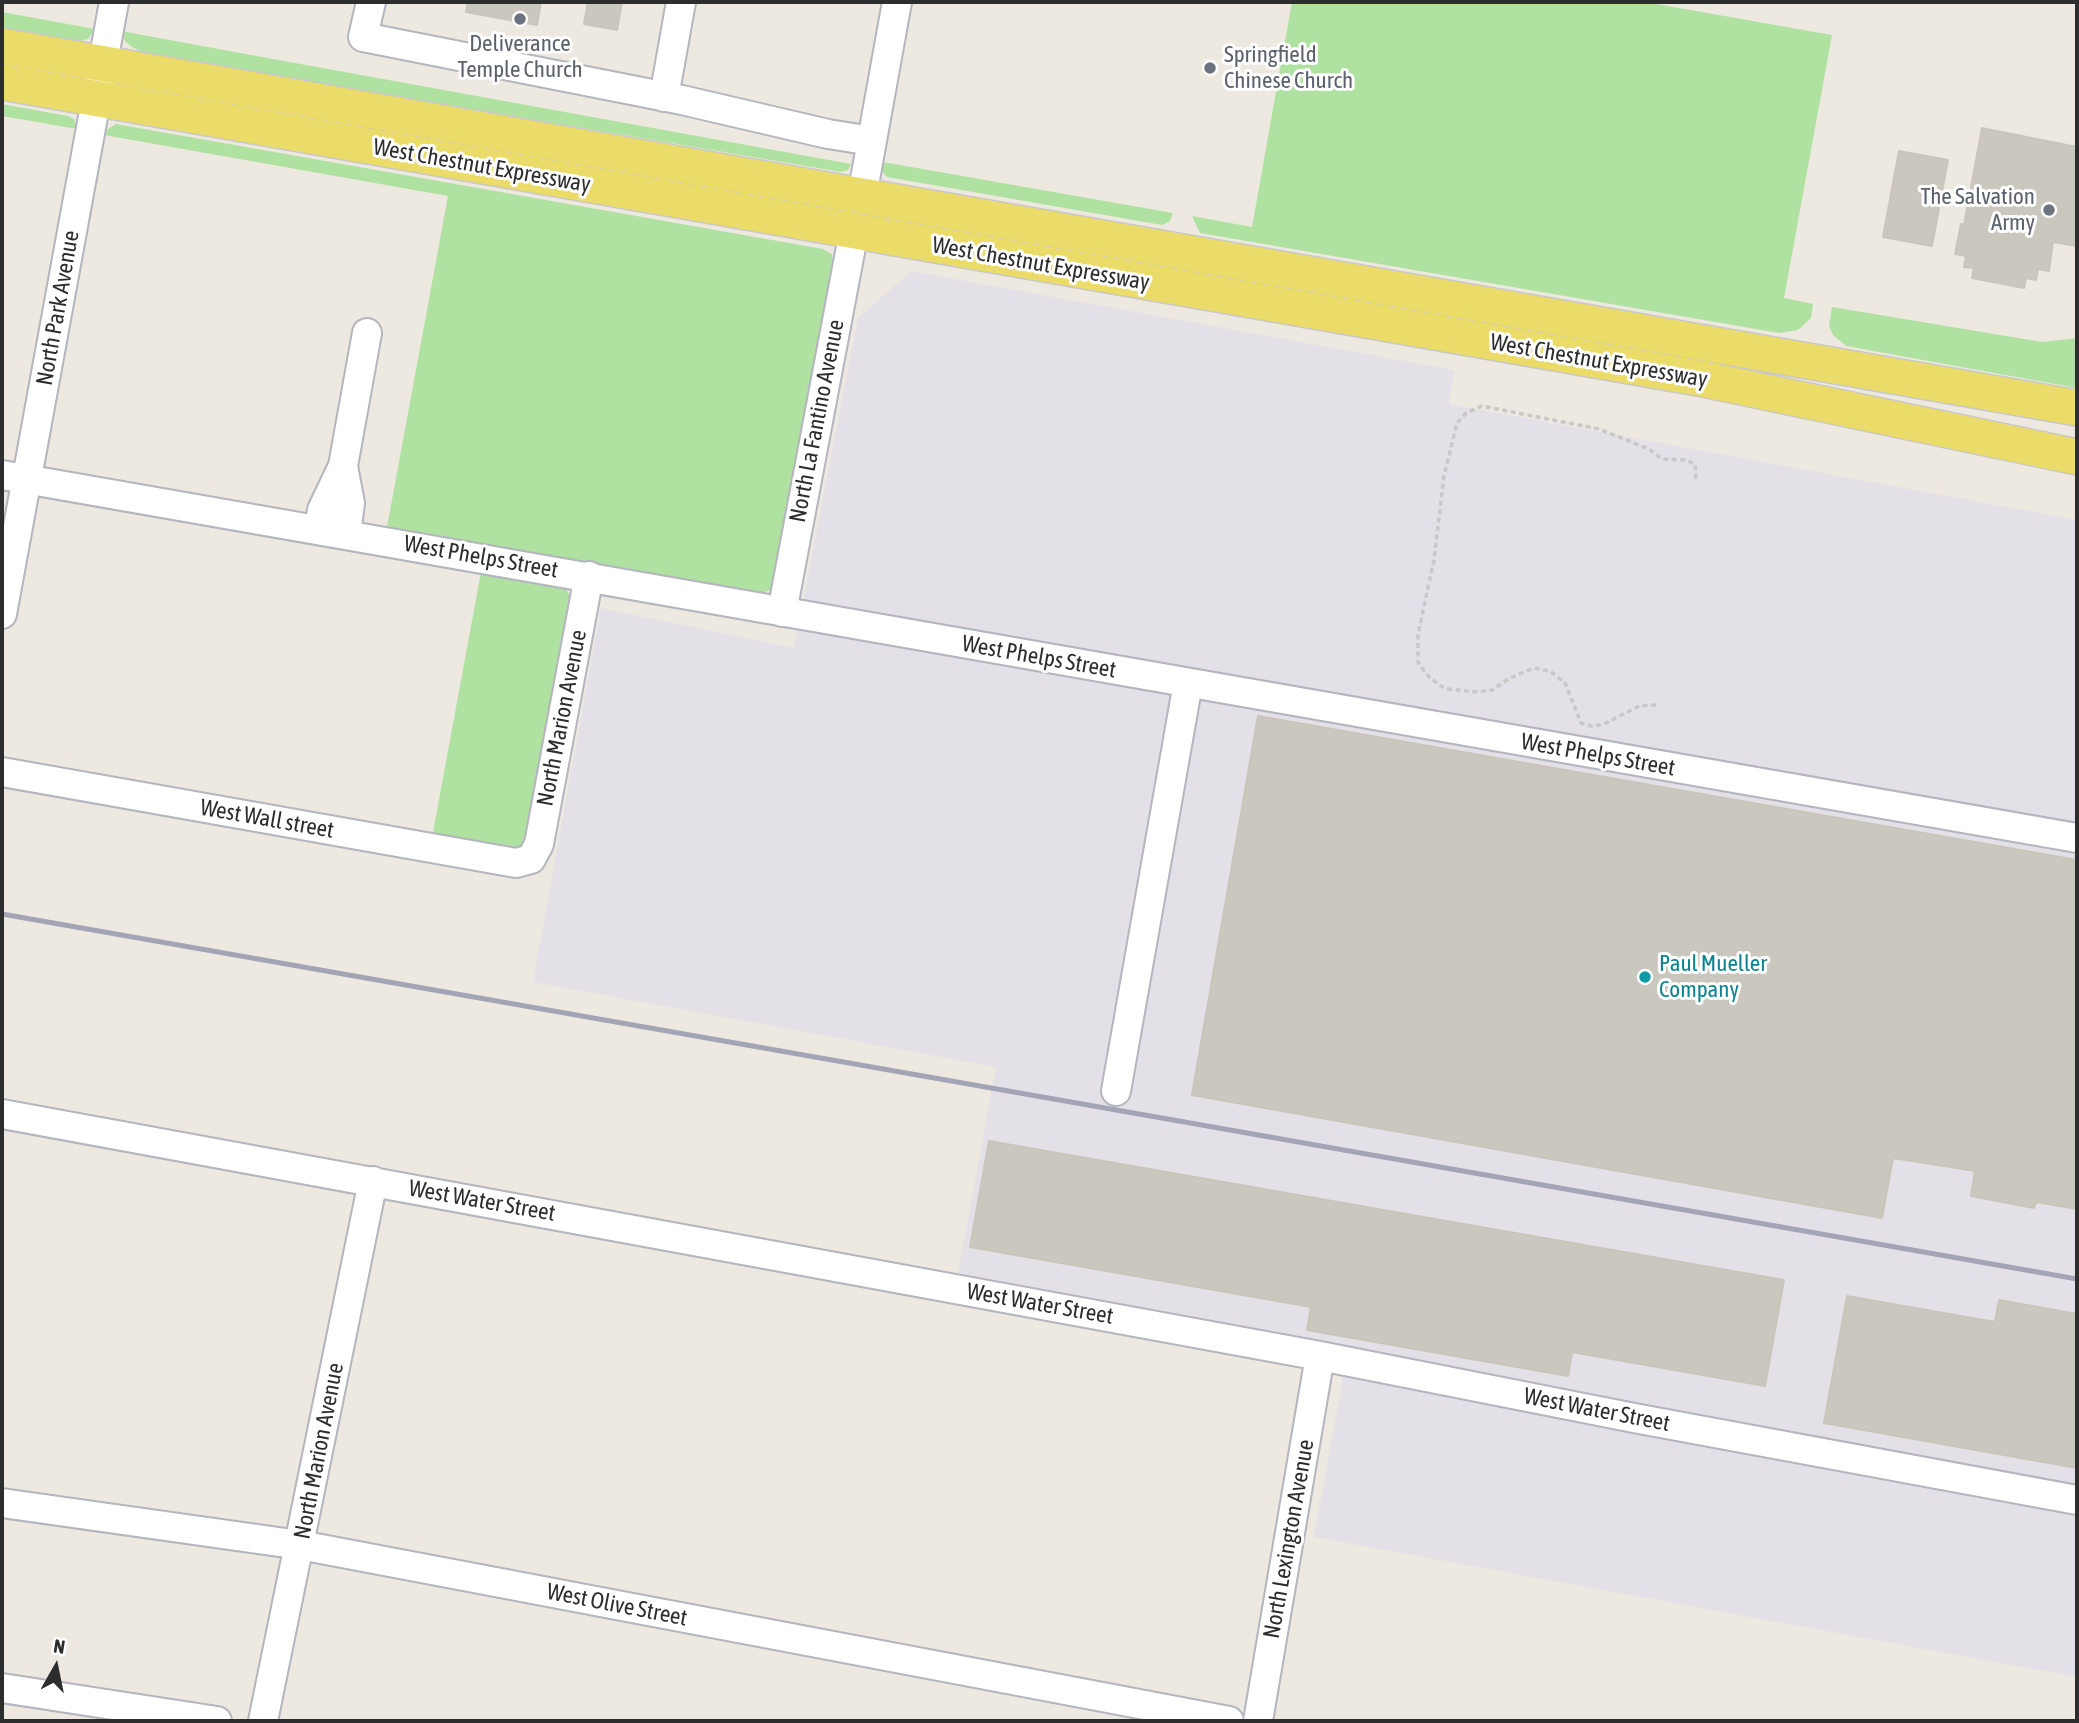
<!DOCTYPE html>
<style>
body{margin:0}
#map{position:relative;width:2079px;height:1723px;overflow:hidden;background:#eee9e0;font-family:"Asap Condensed",sans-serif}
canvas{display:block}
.frame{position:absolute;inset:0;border:4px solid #2d2d2d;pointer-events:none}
.north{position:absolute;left:21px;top:1632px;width:70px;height:70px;-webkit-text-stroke:5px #fff;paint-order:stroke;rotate:9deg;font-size:19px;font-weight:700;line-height:28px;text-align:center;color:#2d2d2d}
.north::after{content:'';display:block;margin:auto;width:24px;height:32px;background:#2d2d2d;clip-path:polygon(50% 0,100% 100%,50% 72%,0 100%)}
</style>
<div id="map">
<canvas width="2079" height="1723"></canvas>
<div class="frame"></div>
<div class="north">N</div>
</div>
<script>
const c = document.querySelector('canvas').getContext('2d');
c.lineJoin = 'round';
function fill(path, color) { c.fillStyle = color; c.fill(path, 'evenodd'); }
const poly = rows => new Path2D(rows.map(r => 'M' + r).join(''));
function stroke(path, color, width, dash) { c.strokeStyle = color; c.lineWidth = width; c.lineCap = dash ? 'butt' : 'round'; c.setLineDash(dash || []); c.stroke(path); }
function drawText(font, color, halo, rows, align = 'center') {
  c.font = font + ' "Asap Condensed",sans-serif'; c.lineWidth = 6; c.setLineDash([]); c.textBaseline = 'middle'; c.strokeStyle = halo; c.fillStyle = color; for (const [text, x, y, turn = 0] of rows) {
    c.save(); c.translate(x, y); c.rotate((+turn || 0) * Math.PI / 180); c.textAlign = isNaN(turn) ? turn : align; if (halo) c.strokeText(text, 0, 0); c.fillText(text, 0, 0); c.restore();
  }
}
fill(poly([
 [911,271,1454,370,1449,404,2077,520,2077,1677,1314,1537,1349,1345,958,1273,996,1067,533,982,601,608,794,648,858,318]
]), '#e3e0e7');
fill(poly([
 [1292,2,1645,2,1832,35,1784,298,1813,304,1811,318,1798,330,1779,333,1200,233,1192,216,1252,227],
 [2,12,95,29,88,39,80,41,2,27],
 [121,31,251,55,851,164,848,170,841,172,144,53,132,47,125,41],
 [2,104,68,116,74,119,77,129,2,116],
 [116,124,823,249,832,254,834,273,777,581,771,590,761,593,387,527,448,196,104,135,108,129],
 [877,161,1173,213,1170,221,1162,225,887,177,878,168],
 [1832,307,2042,342,2077,338,2077,388,1846,346,1833,335,1829,326],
 [481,572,557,584,566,589,574,603,526,842,517,850,431,843]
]), '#afe1a0');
const building = poly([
 [468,2,541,2,537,25,466,12,468,2],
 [588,2,622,2,617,30,584,24,588,2],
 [1982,128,2077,147,2077,246,2053,242,2049,271,2038,269,2036,280,2026,278,2024,288,1972,278,1974,268,1964,267,1966,256,1955,254,1961,224,1964,225,1982,128],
 [1899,151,1948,160,1932,246,1883,237,1899,151],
 [1258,716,2077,860,2077,1209,2036,1202,2034,1208,1971,1196,1975,1171,1893,1158,1882,1218,1192,1095,1258,716],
 [989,1141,1784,1280,1765,1386,1572,1352,1568,1376,1307,1330,1311,1307,970,1247,989,1141],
 [1847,1296,1995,1322,1999,1300,2077,1314,2077,1468,1824,1423,1847,1296]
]);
fill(building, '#cac7bf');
stroke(building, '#c9c5ba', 2);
const minor = poly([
 [371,2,363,37,682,100,828,134,872,141],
 [664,97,681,2],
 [862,196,897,2],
 [343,466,350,503,346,534],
 [2,475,2077,838],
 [319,529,322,510,343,466,367,333],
 [782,612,854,231],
 [2,614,114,2],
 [2,772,516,863,531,859,539,844,589,576],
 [1116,1091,1188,683],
 [2,1114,1320,1356,1634,1418,2077,1500],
 [2,1503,300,1545,1229,1721],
 [2,1688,217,1721],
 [263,1721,373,1181],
 [1258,1721,1320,1356]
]);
const major = poly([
 [2,46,2077,408],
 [2,82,1698,378,2077,457]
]);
stroke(minor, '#b4b5bf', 32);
stroke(major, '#c8c8c8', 38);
stroke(poly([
 [1656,705,1639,706,1602,725,1591,726,1581,723,1565,683,1550,671,1534,668,1510,678,1492,690,1478,692,1447,689,1439,685,1426,674,1418,662,1418,634,1434,560,1444,476,1457,423,1466,413,1482,406,1599,429,1649,449,1662,459,1685,460,1695,464,1696,481]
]), '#c8c8c8', 3.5, [5, 3.5]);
stroke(minor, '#fff', 28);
stroke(major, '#ebdb68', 35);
stroke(poly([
 [2,914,2077,1279]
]), '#a3a4b6', 5);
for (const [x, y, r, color] of [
 [520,19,7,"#6b7280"],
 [1210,68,7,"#6b7280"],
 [2049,210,7,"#6b7280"],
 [1645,977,7,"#0f9aa8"]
]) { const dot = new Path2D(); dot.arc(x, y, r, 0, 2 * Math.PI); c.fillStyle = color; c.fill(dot); stroke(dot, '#fff', 2.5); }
drawText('23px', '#5b616d', '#fff', [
 ["Deliverance",520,44],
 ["Temple Church",520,70],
 ["Springfield",1224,55,"left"],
 ["Chinese Church",1224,81,"left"],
 ["The Salvation",2035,197,"right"],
 ["Army",2035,223,"right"]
]);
drawText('23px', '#2d2d2d', '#fff', [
 ["West Chestnut Expressway",482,166,10],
 ["West Chestnut Expressway",1041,264,10],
 ["North Park Avenue",58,308,-80],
 ["West Chestnut Expressway",1599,361,10],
 ["North La Fantino Avenue",817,421,-79],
 ["West Phelps Street",481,557,10],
 ["West Phelps Street",1039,657,10],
 ["North Marion Avenue",562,718,-79],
 ["West Phelps Street",1598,755,10],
 ["West Wall street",267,819,10],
 ["West Water Street",482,1201,10],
 ["West Water Street",1040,1304,10],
 ["West Water Street",1597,1410,11],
 ["North Marion Avenue",319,1451,-79],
 ["North Lexington Avenue",1289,1539,-80],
 ["West Olive Street",617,1605,11]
]);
drawText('23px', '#0d838f', '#fff', [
 ["Paul Mueller",1659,964],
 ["Company",1659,990]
], 'left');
</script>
